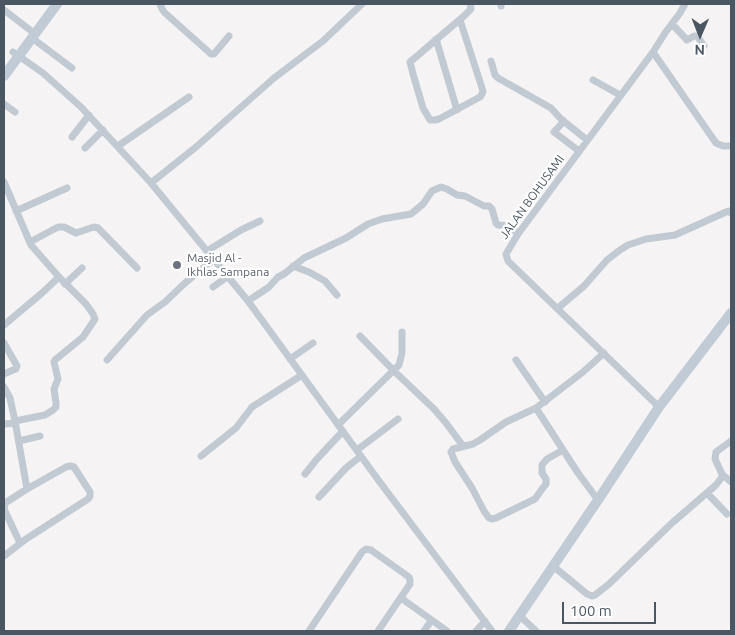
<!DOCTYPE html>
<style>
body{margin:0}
#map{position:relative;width:735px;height:635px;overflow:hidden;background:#f5f3f3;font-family:Ubuntu,sans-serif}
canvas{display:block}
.frame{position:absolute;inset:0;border:5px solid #4a5661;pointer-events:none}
.north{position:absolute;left:675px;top:10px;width:50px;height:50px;-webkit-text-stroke:4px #fff;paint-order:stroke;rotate:181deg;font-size:14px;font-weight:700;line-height:20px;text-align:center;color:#4a5661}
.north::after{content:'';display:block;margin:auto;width:18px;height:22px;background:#4a5661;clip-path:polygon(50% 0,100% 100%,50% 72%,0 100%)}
.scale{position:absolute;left:562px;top:602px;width:94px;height:22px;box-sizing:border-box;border:2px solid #4a5661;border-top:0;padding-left:6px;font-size:15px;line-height:18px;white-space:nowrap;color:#4a5661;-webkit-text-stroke:4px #fff;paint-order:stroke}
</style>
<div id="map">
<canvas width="735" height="635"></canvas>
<div class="frame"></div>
<div class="north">N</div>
<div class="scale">100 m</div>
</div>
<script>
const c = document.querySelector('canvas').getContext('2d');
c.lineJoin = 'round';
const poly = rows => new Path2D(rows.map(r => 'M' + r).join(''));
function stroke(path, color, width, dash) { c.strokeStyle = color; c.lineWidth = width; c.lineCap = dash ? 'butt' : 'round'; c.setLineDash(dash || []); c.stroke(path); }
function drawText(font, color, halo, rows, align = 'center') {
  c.font = font + ' Ubuntu,sans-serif'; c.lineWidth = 4.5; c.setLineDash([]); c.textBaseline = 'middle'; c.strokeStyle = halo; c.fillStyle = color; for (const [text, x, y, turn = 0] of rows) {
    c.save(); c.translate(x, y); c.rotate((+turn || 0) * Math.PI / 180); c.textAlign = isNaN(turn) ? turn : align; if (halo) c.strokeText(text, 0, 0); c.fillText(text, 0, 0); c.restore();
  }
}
stroke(poly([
 [160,4,162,9,165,13,211,54,214,54,229,36],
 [501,4,501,6],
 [4,10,30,30],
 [460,20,483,91,482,94,480,97,439,119,435,120,430,120,423,108,413,74,410,62,464,16,471,9,470,4],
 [672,24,687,40,694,36,697,36,704,46],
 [32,38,72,68],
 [436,39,457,110],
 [13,52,43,73,81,107,151,183,248,301,379,481,492,631],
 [653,52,716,143,723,146,731,146],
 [491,61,495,75,498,78,551,108,561,119,587,140],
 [593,80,620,95],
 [4,104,15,112],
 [564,121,554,132,579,151],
 [72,137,89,115],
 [118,146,189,97],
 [85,148,103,130],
 [4,182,31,245,59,277,86,304,93,314,95,319,83,337,55,360,54,362,58,379,54,389,56,403,56,407,53,410,45,415,15,421],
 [151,183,196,147,274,78,323,41,362,4],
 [16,211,67,188],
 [30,242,58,227,64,227,76,233,94,227,98,228,137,268],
 [207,251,241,230,260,221],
 [293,266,309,272,325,281,337,295],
 [65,284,82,268],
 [213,287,227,277],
 [248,301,269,287,278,277,284,274,304,258,346,238,368,224,382,219,411,214,423,204,432,191,441,187,447,189,457,195,465,196,484,206,489,206,492,209,496,223,498,225,510,226,518,234],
 [558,308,584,286,607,260,620,250,628,245,646,239,675,235,726,212,729,211,731,213],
 [4,325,42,293,59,277],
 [360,336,394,371,434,409,446,423,463,446],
 [4,343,17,366,16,369,13,370,4,374],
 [290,359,313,343],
 [107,360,147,315,165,302,185,283,214,259],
 [516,360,545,402],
 [4,387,10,398,15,421,27,489],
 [659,407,508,261,506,254,518,234,653,52,665,33,680,13,685,4],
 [536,408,578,473,598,500],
 [4,424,16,423],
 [338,425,399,365,402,353,402,332],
 [19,441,40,436],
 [357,450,398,419],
 [563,450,547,459,542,465,542,473,546,479,546,484,542,489,535,499,496,518,492,519,489,518,484,511,472,488,455,462,451,452,453,449,473,444,480,440,506,422,536,408,583,372,604,353],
 [201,456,236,428,252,407,302,375],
 [305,474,317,459,343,431],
 [722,474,731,482],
 [707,493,727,514],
 [319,497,346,468,361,456],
 [4,556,26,539,88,499,90,496,90,492,74,467,70,466,66,467,27,489,5,503,4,509,20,543],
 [553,566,587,594,592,596,595,595,609,584,672,523,716,485,722,477,722,474,715,459,716,452,731,441],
 [401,598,447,631],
 [520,616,536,631],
 [309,631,362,552,366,549,371,550,409,577,410,580,410,584,378,631],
 [424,631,431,621],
 [476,631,485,621]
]), '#c1cad2', 7);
stroke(poly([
 [4,76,57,4],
 [509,631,598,500,659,407,731,313]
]), '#c1cbd6', 10);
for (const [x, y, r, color] of [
 [177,265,5,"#6b7280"]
]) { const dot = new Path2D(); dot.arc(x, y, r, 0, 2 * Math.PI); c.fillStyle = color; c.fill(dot); stroke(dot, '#fff', 2); }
drawText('12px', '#4a5661', '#fff', [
 ["JALAN BOHUSAMI",532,197,-54]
]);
drawText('12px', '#5b616d', '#fff', [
 ["Masjid Al -",187,258],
 ["Ikhlas Sampana",187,272]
], 'left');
</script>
